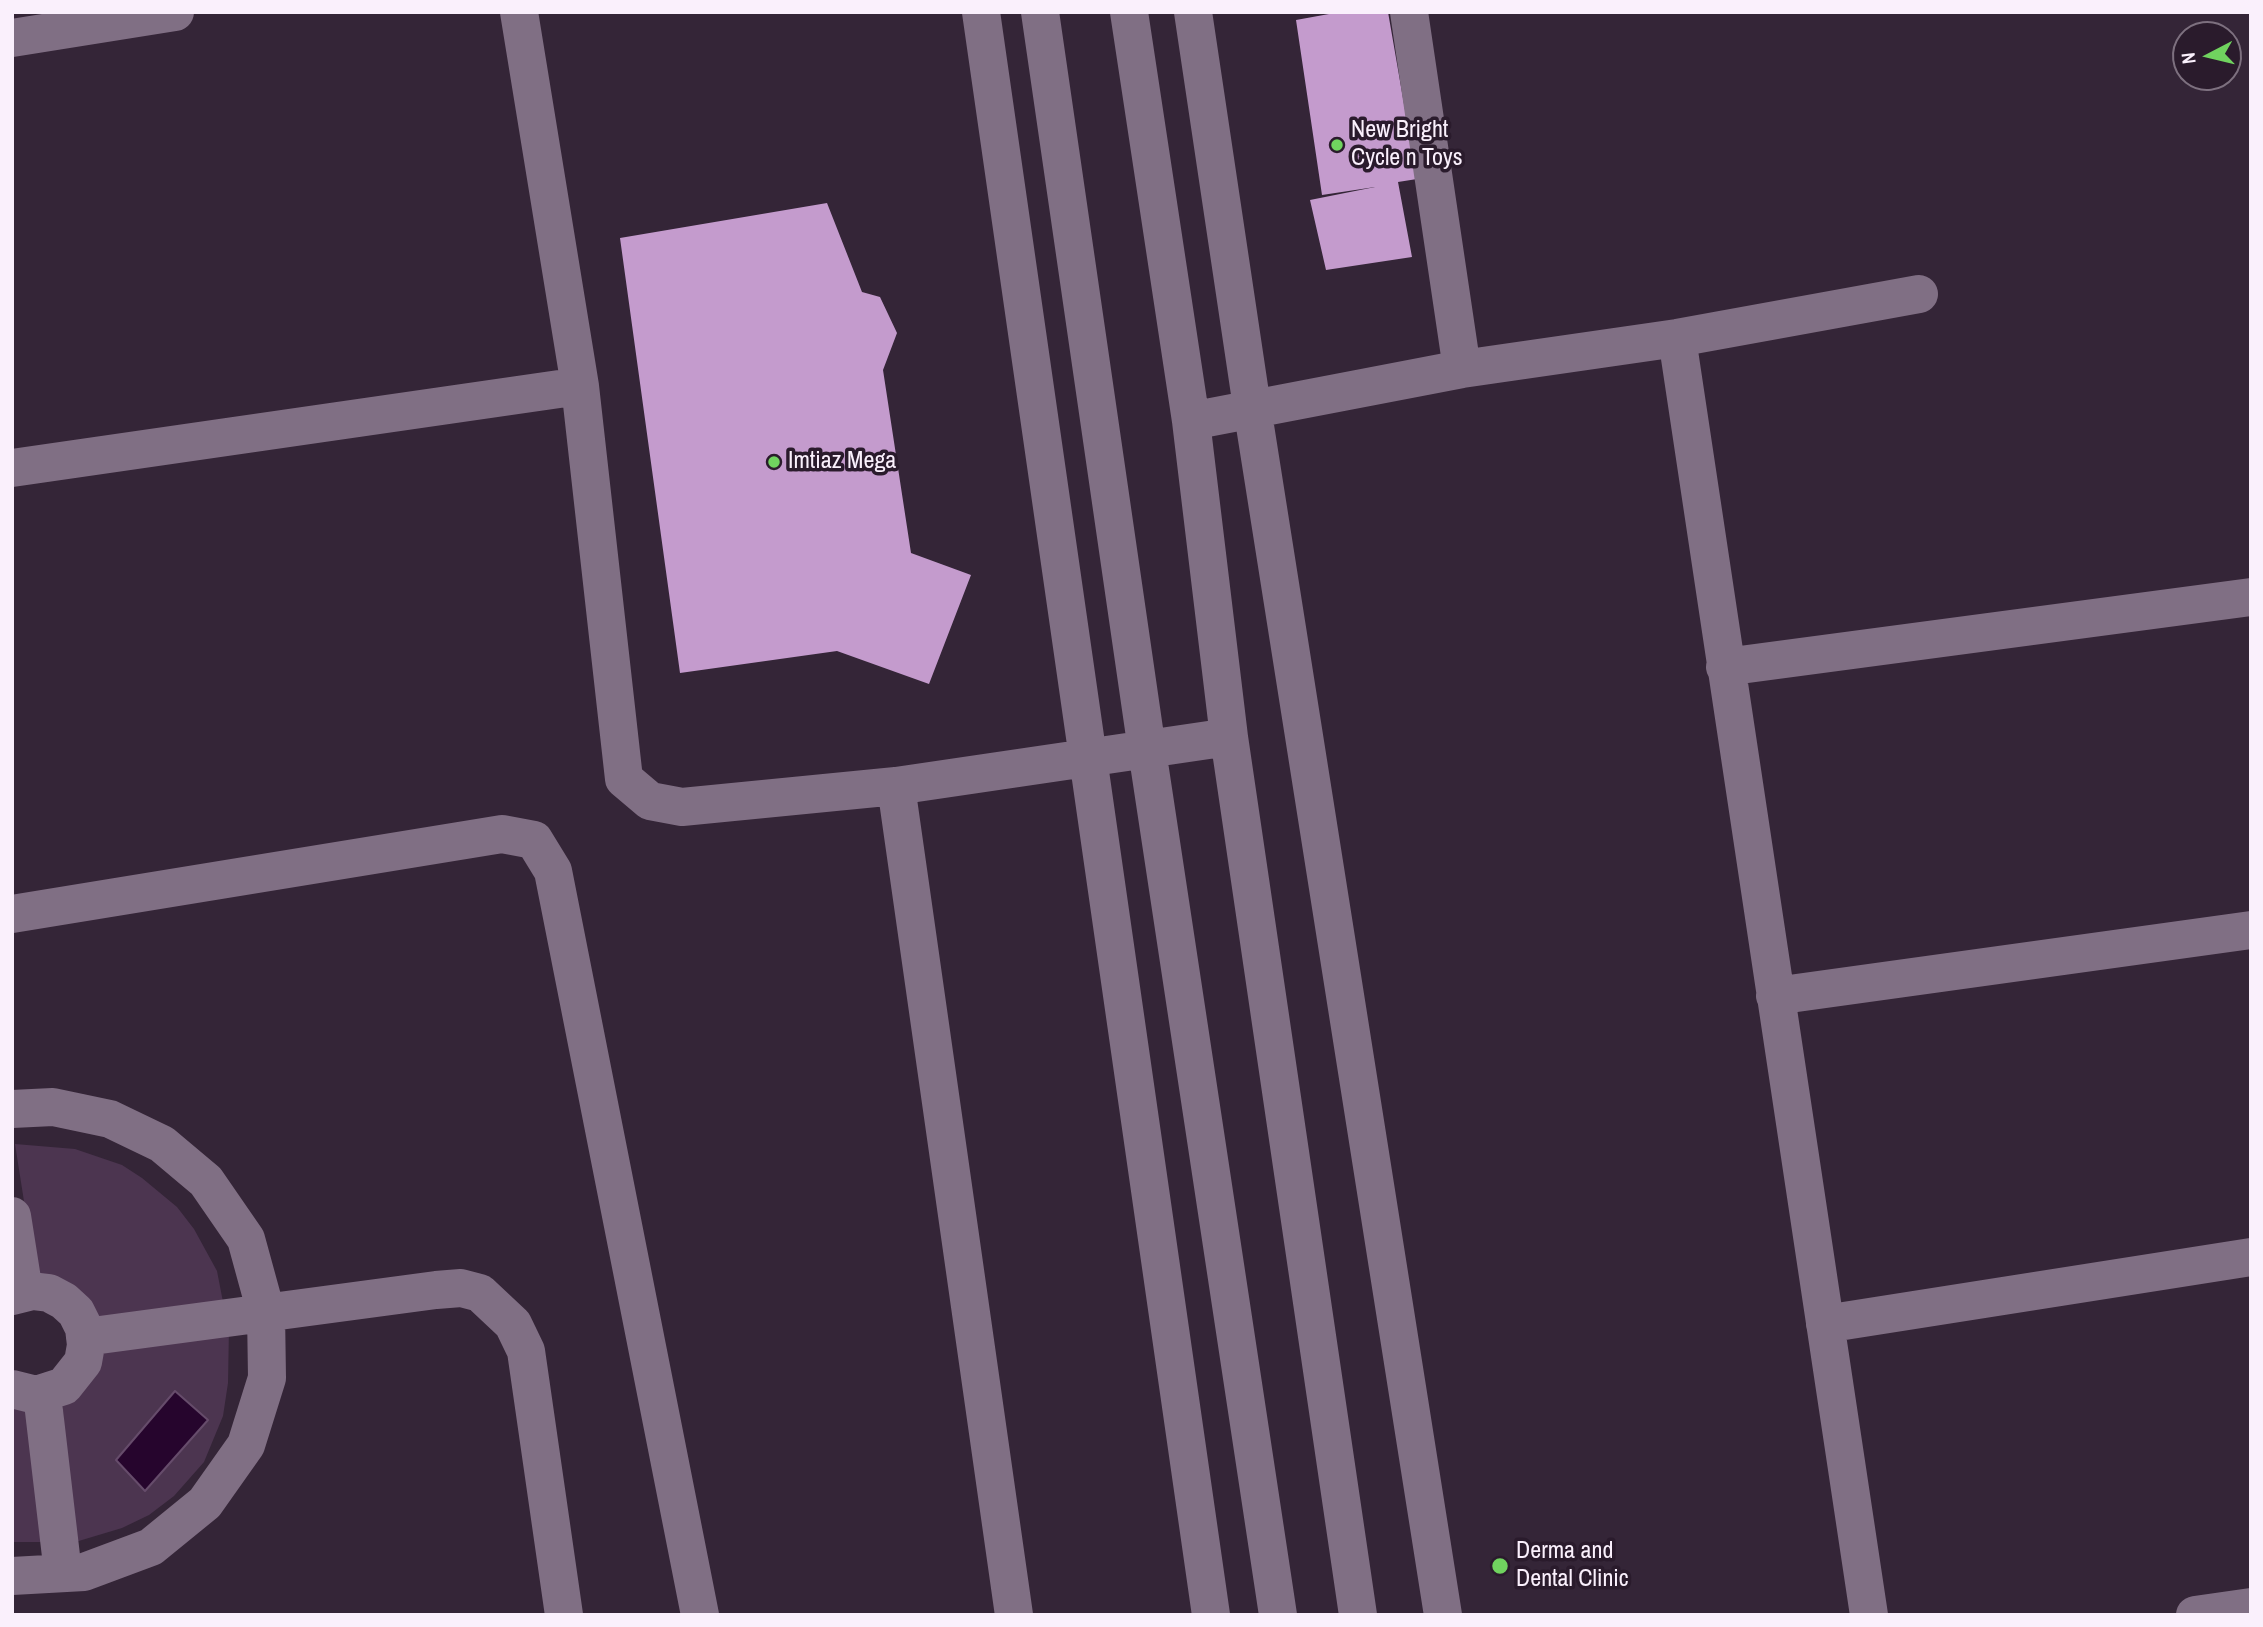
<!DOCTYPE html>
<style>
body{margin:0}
#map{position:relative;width:2263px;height:1627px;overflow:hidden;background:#342537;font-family:"Archivo Narrow",sans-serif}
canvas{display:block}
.frame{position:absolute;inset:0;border:14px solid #faf0fc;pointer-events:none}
.north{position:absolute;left:2172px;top:21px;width:70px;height:70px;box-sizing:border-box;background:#2a1b2c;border:2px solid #7d707f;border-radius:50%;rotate:263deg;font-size:19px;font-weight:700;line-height:28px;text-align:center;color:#faf0fc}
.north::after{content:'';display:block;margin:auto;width:24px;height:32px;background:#70d35f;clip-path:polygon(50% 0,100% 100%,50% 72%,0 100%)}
</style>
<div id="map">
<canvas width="2263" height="1627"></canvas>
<div class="frame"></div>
<div class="north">N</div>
</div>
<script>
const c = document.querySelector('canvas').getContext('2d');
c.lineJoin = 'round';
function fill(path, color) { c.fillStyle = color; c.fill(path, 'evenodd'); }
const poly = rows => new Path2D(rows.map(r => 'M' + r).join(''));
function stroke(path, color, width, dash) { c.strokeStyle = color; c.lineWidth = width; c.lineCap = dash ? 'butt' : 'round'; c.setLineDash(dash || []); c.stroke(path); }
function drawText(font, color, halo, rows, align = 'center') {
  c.font = font + ' "Archivo Narrow",sans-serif'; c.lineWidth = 7; c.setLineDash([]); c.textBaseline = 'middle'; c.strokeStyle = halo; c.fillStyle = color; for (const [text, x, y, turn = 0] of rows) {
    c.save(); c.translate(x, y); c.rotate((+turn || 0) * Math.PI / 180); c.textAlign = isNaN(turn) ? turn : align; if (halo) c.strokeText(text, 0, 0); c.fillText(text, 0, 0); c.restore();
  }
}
fill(poly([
 [15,1144,75,1149,122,1165,142,1178,177,1207,194,1229,217,1271,223,1302,89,1322,37,1284],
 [229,1328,228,1383,223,1416,204,1462,174,1496,149,1515,122,1528,72,1543,62,1396,94,1350],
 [12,1396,30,1402,49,1542,12,1542]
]), '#4c3550');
const water = poly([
 [175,1391,208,1420,145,1491,116,1460,175,1391]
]);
fill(water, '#26052d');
stroke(water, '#664c6b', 2);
fill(poly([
 [1340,12,1388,12,1417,179,1398,182,1412,257,1326,270,1310,200,1375,187,1322,195,1296,20],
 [827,203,862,292,880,297,897,333,883,370,911,553,971,575,929,684,837,651,680,673,620,238]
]), '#c49bcd');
stroke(poly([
 [519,12,580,386,624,779,650,801,682,807,896,786,1229,737],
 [981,12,1211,1615],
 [1040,12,1147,750,1278,1615],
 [1129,12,1191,421,1229,737,1358,1615],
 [1193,12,1252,407,1443,1615],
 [1409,12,1462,369],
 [12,38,175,12],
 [1677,338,1869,1615],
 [1191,421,1462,369,1677,338,1919,294],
 [12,468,580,386],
 [1725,667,2251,597],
 [896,786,1014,1615],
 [12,914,502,834,534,840,553,871,700,1615],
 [1775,996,2251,930],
 [12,1109,53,1107,110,1119,162,1144,206,1181,246,1239,266,1312,267,1378,246,1445,205,1503,151,1547,84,1572,12,1576],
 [12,1216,24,1292],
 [12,1296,32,1291,49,1293,64,1301,76,1312,84,1328,86,1345,83,1362,64,1386,36,1395,12,1389],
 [1825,1324,2251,1257],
 [85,1337,436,1290,461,1288,480,1293,513,1324,526,1351,564,1615],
 [42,1394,63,1573],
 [2195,1615,2251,1607]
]), '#806f84', 38);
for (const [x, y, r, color] of [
 [1337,145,7,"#70d35f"],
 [774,462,7,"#70d35f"],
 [1500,1566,9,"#70d35f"]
]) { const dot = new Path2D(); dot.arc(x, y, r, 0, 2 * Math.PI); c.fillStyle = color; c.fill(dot); stroke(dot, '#2a1b2c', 2.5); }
drawText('24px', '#faf0fc', '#2a1b2c', [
 ["New Bright",1351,131],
 ["Cycle n Toys",1351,159],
 ["Imtiaz Mega",788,462],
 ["Derma and",1516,1552],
 ["Dental Clinic",1516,1580]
], 'left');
</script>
